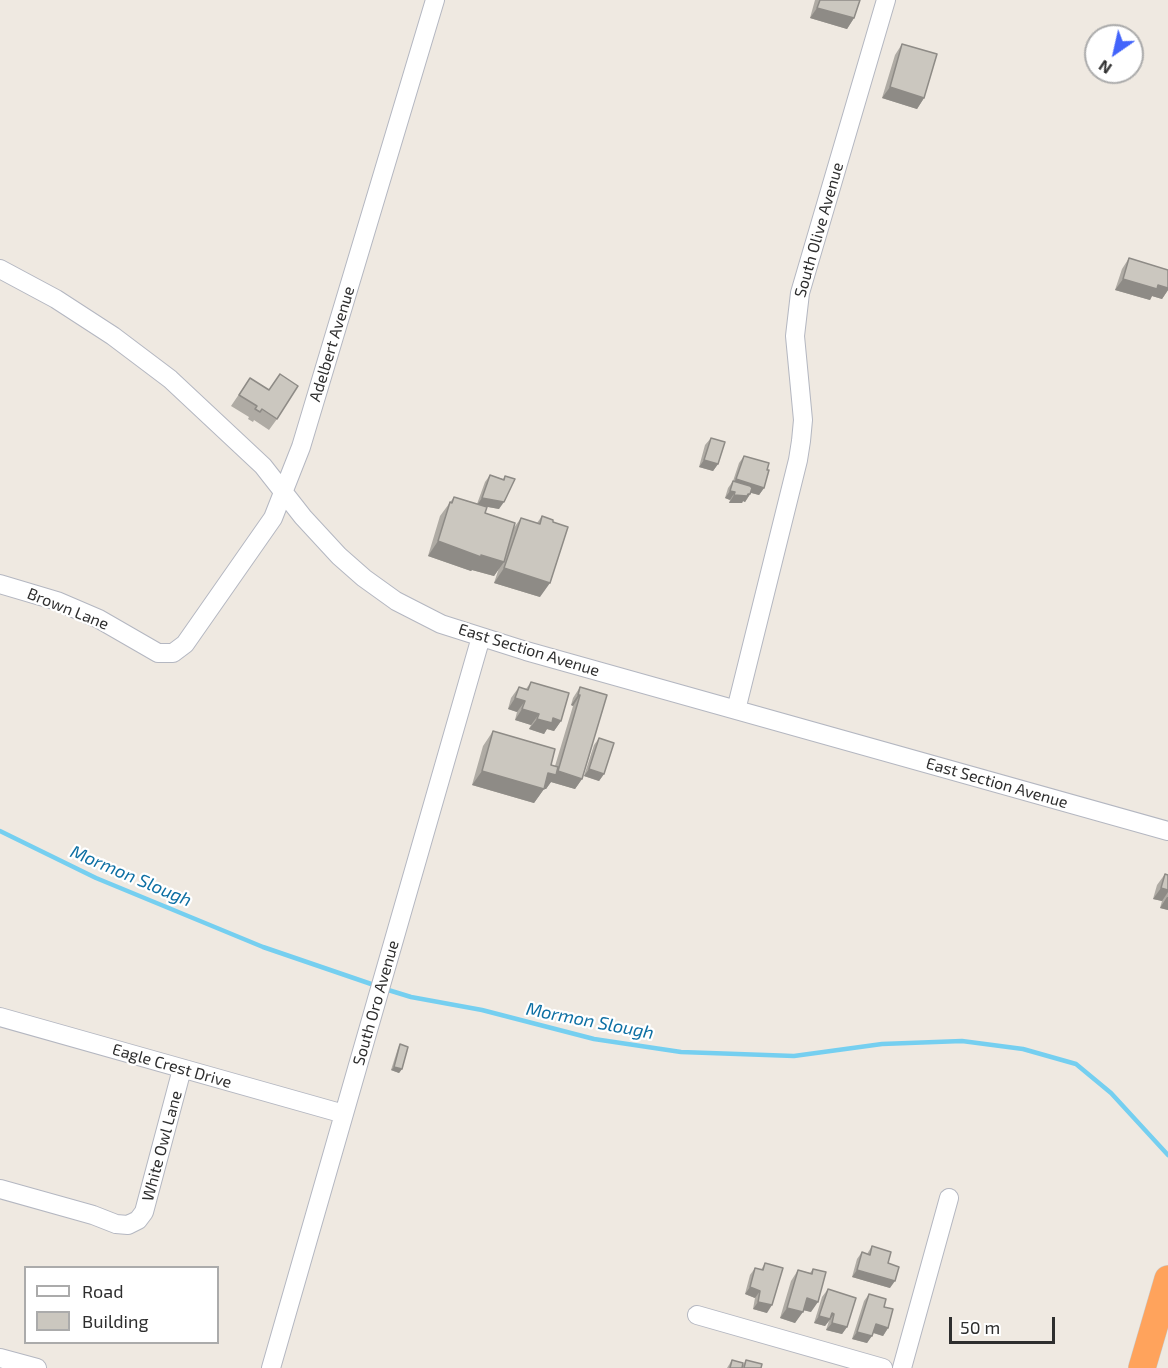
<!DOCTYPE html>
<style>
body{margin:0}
#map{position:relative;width:1168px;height:1368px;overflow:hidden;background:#efe9e1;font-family:"Exo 2",sans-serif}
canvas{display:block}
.legend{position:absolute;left:24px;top:1266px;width:195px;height:78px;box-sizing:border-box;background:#fff;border:2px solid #ababab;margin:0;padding:8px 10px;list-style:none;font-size:18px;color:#2e2e2e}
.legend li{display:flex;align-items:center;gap:12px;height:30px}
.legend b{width:30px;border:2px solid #ababab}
.north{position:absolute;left:1084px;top:24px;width:60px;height:60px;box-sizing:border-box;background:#fff;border:2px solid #ababab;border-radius:50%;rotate:214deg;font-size:16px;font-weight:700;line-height:24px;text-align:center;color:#2e2e2e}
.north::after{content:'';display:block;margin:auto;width:21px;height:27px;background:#4264fb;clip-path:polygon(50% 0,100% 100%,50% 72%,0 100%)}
.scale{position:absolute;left:949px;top:1317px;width:106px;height:27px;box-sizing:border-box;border:3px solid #2e2e2e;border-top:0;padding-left:8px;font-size:18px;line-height:21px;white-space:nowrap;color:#2e2e2e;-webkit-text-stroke:4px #fff;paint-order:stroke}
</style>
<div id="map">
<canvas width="1168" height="1368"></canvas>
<ul class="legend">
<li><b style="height:8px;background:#fff"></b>Road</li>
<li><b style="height:16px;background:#cbc7bf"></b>Building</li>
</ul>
<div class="north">N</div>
<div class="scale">50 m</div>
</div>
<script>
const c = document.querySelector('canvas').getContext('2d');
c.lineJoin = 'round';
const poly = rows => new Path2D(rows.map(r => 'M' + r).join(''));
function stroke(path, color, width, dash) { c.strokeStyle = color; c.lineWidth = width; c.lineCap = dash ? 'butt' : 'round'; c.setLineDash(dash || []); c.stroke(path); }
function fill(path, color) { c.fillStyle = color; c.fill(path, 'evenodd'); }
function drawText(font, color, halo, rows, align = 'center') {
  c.font = font + ' "Exo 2",sans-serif'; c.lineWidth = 4.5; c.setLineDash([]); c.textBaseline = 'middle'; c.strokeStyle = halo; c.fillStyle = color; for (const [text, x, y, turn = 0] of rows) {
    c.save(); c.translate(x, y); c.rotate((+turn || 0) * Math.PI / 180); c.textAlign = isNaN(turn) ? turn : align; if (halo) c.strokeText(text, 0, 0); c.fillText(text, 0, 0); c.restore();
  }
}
stroke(poly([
 [0,831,96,878,263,947,377,986],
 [385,989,411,997,482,1010,594,1039,681,1052,794,1056,882,1044,962,1041,1023,1049,1076,1064,1111,1093,1168,1155]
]), '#75cff0', 4.5);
const minor = poly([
 [0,269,56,299,113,336,170,379,263,466,303,517,339,556,364,578,396,601,441,624,526,651,1168,831],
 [0,584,57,601,99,619,158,653,173,653,185,644,273,518,301,447,435,0],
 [736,710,798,460,801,441,803,420,795,336,800,293,886,0],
 [0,1017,344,1114],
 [0,1189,93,1215,116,1224,128,1225,138,1220,144,1212,182,1069],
 [697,1315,883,1368],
 [0,1358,37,1368],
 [271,1368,481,637],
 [902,1368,949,1198]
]);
const highway = poly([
 [1142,1368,1168,1279]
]);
stroke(minor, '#b4b7c1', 20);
stroke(highway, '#c9c9c9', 28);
stroke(minor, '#fff', 18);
stroke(highway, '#ffa35c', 27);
fill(poly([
 [815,0,860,0,854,18,847,29,810,18],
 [902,44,924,98,917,109,882,98,895,55],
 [1129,258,1168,270,1168,290,1162,299,1152,296,1150,300,1115,290,1122,269],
 [250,378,277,419,269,430,254,420,253,422,248,419,249,417,231,406],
 [711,438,718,464,713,471,699,467,705,445],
 [744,456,764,488,759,495,751,493,745,502,743,501,742,503,729,503,730,500,725,498,728,488,733,481,739,463],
 [490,475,503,479,505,476,499,509,483,506,485,513,513,529,521,518,537,523,542,516,540,597,494,583,499,568,494,576,472,570,471,571,428,556,440,516,454,497,477,504,485,482],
 [531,682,561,721,554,731,547,729,544,734,529,729,531,725,515,720,517,712,508,709,511,698,519,687,526,689],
 [580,687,582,779,575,789,551,782,546,789,544,789,534,803,472,785,483,746,493,731,551,765,555,766,573,706,571,705,573,698],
 [599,738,604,774,599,781,584,776,594,745],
 [1165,874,1168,875,1168,910,1160,908,1162,901,1153,899,1157,885],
 [400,1044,402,1069,399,1073,391,1070,398,1048],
 [872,1246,888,1263,890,1288,852,1277,857,1259,862,1252,867,1254],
 [765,1263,767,1313,753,1309,755,1298,745,1294,750,1275,755,1268,761,1270],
 [813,1269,811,1312,803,1310,795,1323,780,1318,791,1281,798,1270,810,1273],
 [828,1289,847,1327,842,1334,826,1330,829,1321,825,1326,814,1323,822,1297],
 [869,1294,884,1307,888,1328,883,1336,873,1333,867,1343,852,1339,864,1301],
 [732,1360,743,1365,746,1360,761,1368,727,1368]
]), '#afaba4');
fill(poly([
 [817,8,854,18,847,29,810,18],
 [890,87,924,98,917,109,882,98],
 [1123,279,1158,285,1168,288,1168,290,1162,299,1152,296,1150,300,1115,290],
 [704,460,718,464,713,471,699,467],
 [736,479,764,488,759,495,731,487],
 [730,491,735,492,730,500,725,498],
 [748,494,750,494,745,502,743,501,742,503,729,503,734,495],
 [482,498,504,502,499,509,477,505],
 [438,541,481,555,504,562,494,576,472,570,471,571,428,556],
 [504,568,550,583,540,597,494,583],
 [578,695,580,695,573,706,571,705],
 [515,698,525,701,517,712,508,709],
 [522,709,539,714,531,725,515,720],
 [553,718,561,721,554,731,547,729,544,734,529,729,537,719],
 [589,769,604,774,599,781,584,776],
 [482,771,548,773,555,775,558,771,582,779,575,789,551,782,546,789,544,789,534,803,472,785],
 [1161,888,1168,890,1168,892,1162,901,1153,899],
 [1167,897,1168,897,1168,910,1160,908],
 [394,1067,402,1069,399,1073,391,1070],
 [857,1270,895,1281,890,1288,852,1277],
 [750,1287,760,1291,755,1298,745,1294],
 [807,1298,818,1302,811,1312,799,1309],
 [758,1302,772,1305,767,1313,753,1309],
 [787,1308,803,1312,795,1323,780,1318],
 [832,1313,834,1314,825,1326,814,1323,819,1316],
 [832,1323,847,1327,842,1334,826,1330],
 [876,1324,888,1328,883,1336,871,1332],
 [857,1332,872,1336,867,1343,852,1339]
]), '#8e8b86');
const building = poly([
 [820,0,860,0,854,18,817,8,820,0],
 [902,44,937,54,924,98,890,87,902,44],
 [1129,258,1168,270,1168,288,1158,285,1157,289,1123,279,1129,258],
 [280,374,298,386,277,419,262,409,260,412,255,409,257,406,239,395,250,378,269,390,280,374],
 [711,438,725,442,718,464,704,460,711,438],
 [744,456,769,463,767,470,769,470,764,488,736,479,744,456],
 [490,475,504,480,505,476,515,479,504,502,482,498,490,475],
 [733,481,750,486,752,488,750,494,748,494,747,496,734,495,735,492,730,491,733,481],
 [454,497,487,507,485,513,515,523,504,562,481,555,481,557,438,541,450,502,452,503,454,497],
 [542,516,553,520,553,522,568,527,550,583,504,568,521,518,540,524,542,516],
 [531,682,569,693,561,721,553,718,552,723,537,719,539,714,522,709,525,701,515,698,519,687,528,690,531,682],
 [580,687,607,695,582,779,558,771,580,695,578,695,580,687],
 [493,731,555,749,551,765,558,767,556,775,548,773,544,789,482,771,493,731],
 [599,738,614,743,604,774,589,769,599,738],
 [1165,874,1168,875,1168,890,1161,888,1165,874],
 [400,1044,408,1047,402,1069,394,1067,400,1044],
 [872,1246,891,1252,888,1263,899,1267,895,1281,857,1270,862,1252,870,1255,872,1246],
 [765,1263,783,1268,772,1305,758,1302,760,1291,750,1287,755,1268,763,1270,765,1263],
 [813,1269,826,1272,818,1302,807,1298,803,1312,787,1308,798,1270,812,1274,813,1269],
 [828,1289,856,1298,847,1327,832,1323,834,1314,832,1313,830,1319,819,1316,828,1289],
 [869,1294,886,1299,884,1307,893,1309,888,1328,876,1324,872,1336,857,1332,869,1294],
 [732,1360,743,1363,742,1368,730,1368,732,1360],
 [746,1360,762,1364,761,1368,744,1368,746,1360]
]);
fill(building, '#cbc7bf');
stroke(building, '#8e8b86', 1.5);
drawText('16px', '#2e2e2e', '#fff', [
 ["South Olive Avenue",819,230,-74],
 ["Adelbert Avenue",332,344,-73],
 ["Brown Lane",68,609,22],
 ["East Section Avenue",529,650,17],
 ["East Section Avenue",997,783,16],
 ["South Oro Avenue",376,1003,-74],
 ["Eagle Crest Drive",172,1066,16],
 ["White Owl Lane",162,1146,-75]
]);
drawText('italic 18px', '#0d6fa3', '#fff', [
 ["Mormon Slough",131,876,23],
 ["Mormon Slough",590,1021,11]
]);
</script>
